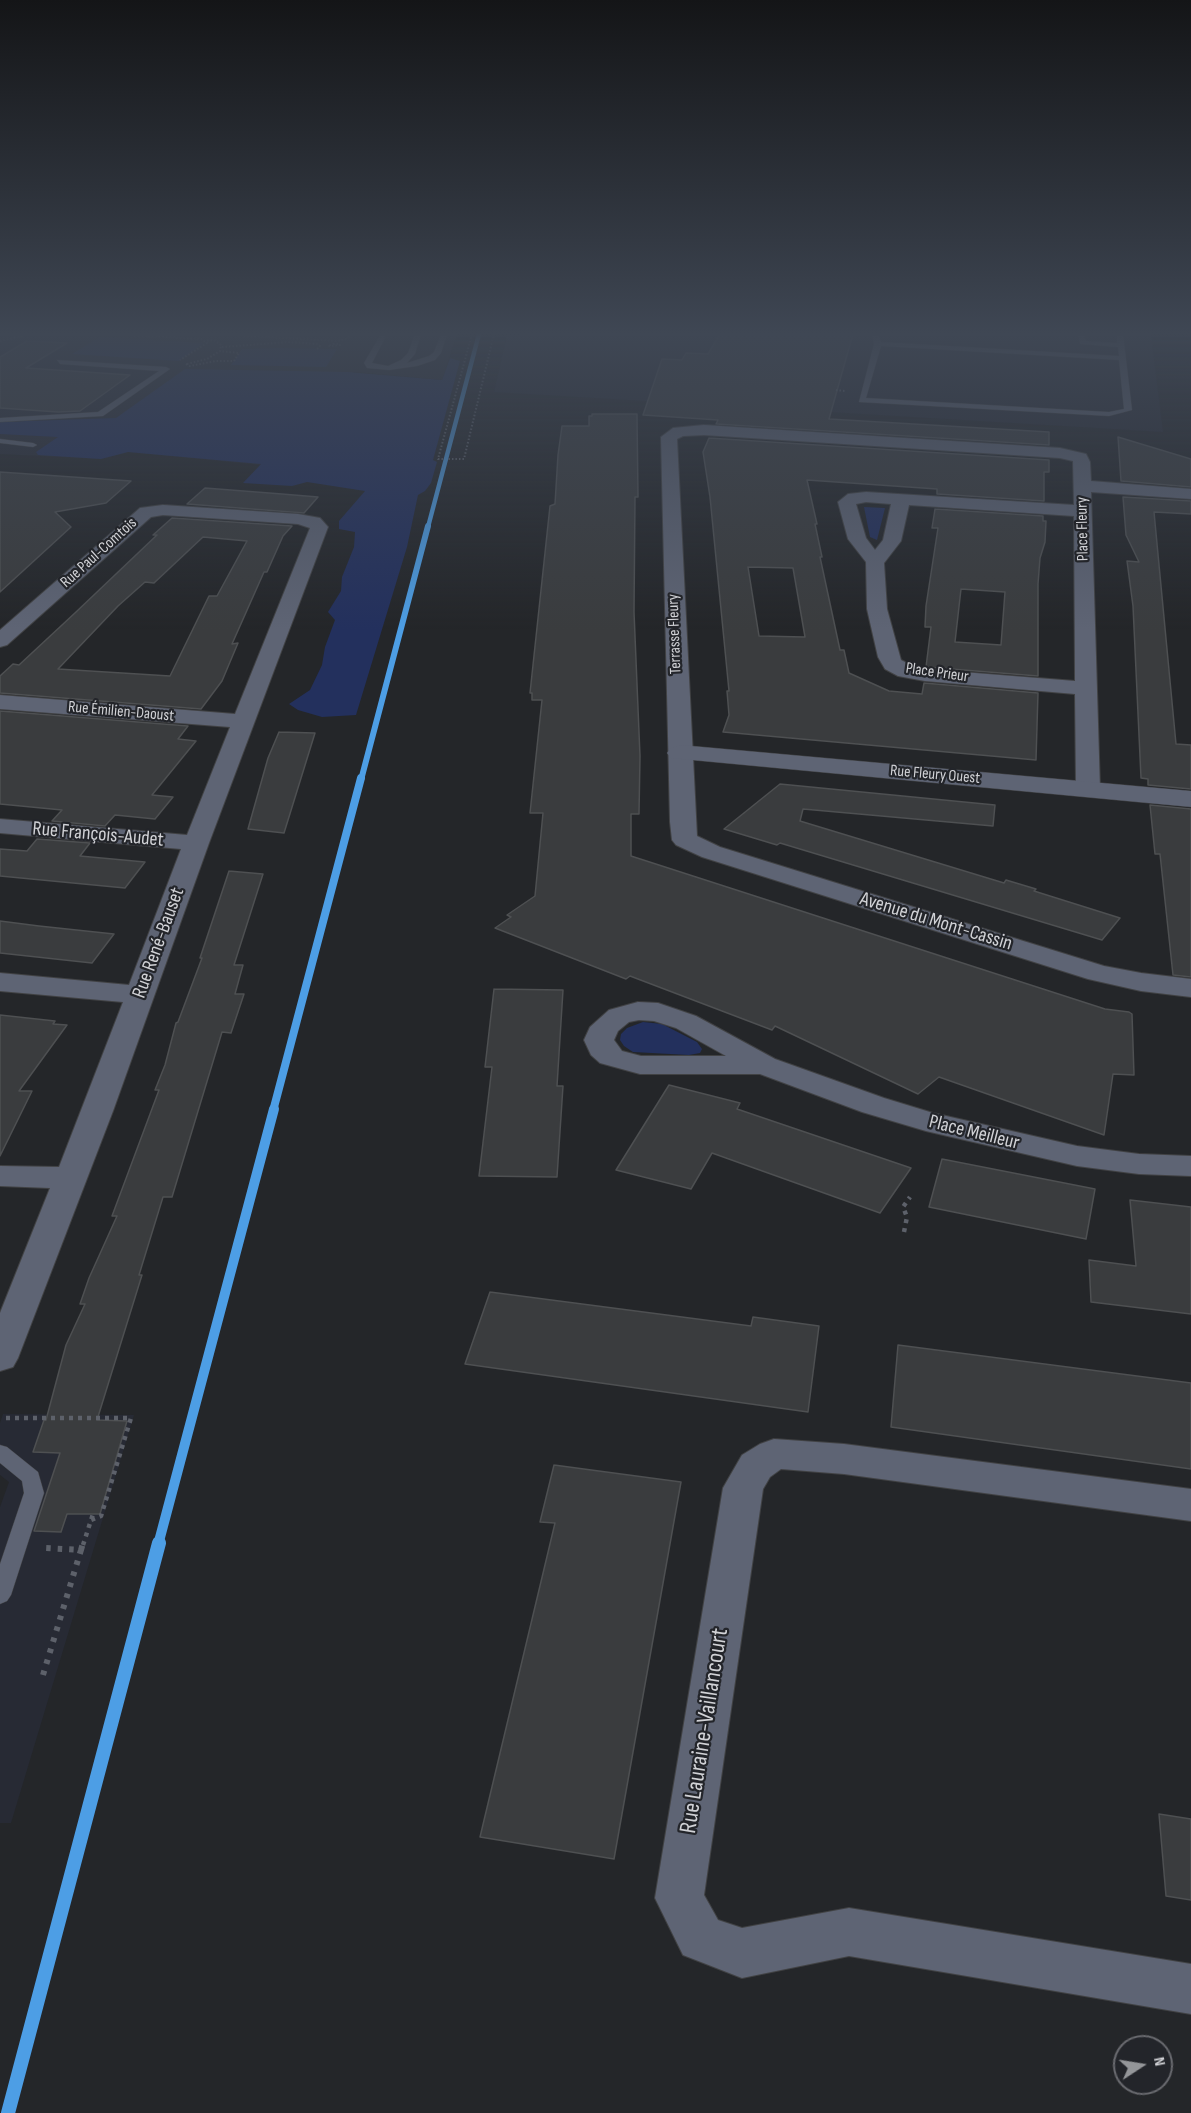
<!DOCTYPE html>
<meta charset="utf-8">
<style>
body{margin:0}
#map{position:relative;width:1191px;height:2113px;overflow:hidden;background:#242629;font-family:"Sofia Sans Condensed",sans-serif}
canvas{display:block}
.north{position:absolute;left:1113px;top:2035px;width:60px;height:60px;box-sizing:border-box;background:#23252a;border:2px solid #696a6f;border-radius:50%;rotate:78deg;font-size:16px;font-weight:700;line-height:24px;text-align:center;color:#d1d2d6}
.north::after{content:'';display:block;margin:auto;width:21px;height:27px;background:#949699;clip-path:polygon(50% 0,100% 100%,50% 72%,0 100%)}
</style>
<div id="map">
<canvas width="1191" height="2113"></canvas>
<div class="north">N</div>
</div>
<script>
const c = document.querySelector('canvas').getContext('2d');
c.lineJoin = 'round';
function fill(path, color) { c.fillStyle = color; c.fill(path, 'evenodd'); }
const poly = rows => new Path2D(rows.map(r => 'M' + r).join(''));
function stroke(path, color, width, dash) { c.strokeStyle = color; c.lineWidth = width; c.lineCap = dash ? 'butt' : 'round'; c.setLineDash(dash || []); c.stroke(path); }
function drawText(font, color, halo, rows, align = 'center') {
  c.font = font + ' "Sofia Sans Condensed",sans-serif'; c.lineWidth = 4.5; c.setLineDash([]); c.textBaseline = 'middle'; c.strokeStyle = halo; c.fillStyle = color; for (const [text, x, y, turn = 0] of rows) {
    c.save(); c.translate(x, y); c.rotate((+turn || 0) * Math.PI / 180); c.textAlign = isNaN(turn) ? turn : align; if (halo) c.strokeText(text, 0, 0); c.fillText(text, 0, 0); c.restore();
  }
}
fill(poly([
 [0,334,457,334,442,380,354,372,262,465,128,452,101,459,0,454],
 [533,334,1151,334,1163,432,494,392,507,335],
 [3,1414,134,1415,11,1823,0,1823,0,1507,9,1482,0,1475,0,1423]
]), '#272a34');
fill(poly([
 [100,337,204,343,179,361,72,354],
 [242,349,281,348,337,349,326,367,231,365],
 [450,358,460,361,433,460,437,462,431,483,425,491,418,495,407,547,356,715,322,717,298,710,289,704,310,690,322,665,325,647,335,620,328,612,341,591,342,577,354,547,355,532,339,529,339,521,365,491,307,482,292,486,243,483,261,464,128,452,101,459,38,455,36,452,58,437,0,434,0,422,116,418,185,369,348,372,442,380],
 [864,507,885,508,877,540,870,537],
 [643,1022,662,1024,697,1042,702,1049,700,1053,689,1055,633,1052,624,1046,620,1040,621,1034,627,1028]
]), '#23305d');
const building = poly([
 [720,334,853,334,829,419,1049,432,1049,445,716,424,718,420,643,415,662,359,682,360,686,353,708,354,720,334],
 [27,341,67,343,26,368,130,375,80,411,58,412,0,408,0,357,27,341],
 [592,414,637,414,638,497,635,497,634,612,640,756,639,814,631,814,631,856,1105,1009,1129,1012,1132,1014,1134,1075,1113,1074,1104,1135,939,1077,918,1094,775,1026,772,1030,630,976,626,979,495,928,511,917,507,915,535,896,543,813,530,813,542,700,532,700,532,693,530,693,550,506,555,504,558,455,562,426,589,426,589,416,592,416,592,414],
 [1118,437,1191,459,1191,487,1121,481,1118,437],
 [709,438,1049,460,1049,472,1044,472,1044,501,937,494,937,489,807,480,817,524,815,524,822,557,820,557,840,650,844,650,849,673,889,691,922,694,924,683,1038,693,1036,760,723,732,729,715,727,691,729,691,710,497,703,452,709,438],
 [748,567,793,568,805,637,759,636,748,567],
 [0,472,131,481,106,503,55,512,71,527,0,592,0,472],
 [205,488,282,494,318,497,304,513,187,504,205,488],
 [1123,497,1191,501,1191,514,1154,512,1176,744,1191,745,1191,789,1148,785,1148,779,1141,778,1133,606,1127,561,1139,562,1126,535,1123,497],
 [935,509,1043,516,1043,521,1046,521,1045,542,1040,558,1038,584,1038,676,926,667,931,627,925,627,926,606,938,528,932,528,935,509],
 [961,589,1005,592,1001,645,955,642,961,589],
 [172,518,292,526,283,536,267,572,264,572,232,644,238,643,222,681,201,709,0,693,0,676,13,664,19,665,76,612,157,535,153,535,172,518],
 [203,537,247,541,217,596,209,596,170,676,58,669,118,606,145,582,154,583,203,537],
 [0,711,188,726,178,739,196,741,152,795,173,797,155,819,115,815,105,826,52,821,62,810,0,804,0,711],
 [279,732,315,733,284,833,248,829,268,758,279,732],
 [780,784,995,805,993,826,803,809,800,821,1004,883,1006,880,1036,889,1034,891,1120,918,1102,940,780,843,777,845,724,829,780,784],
 [1150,805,1191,809,1191,977,1173,975,1160,854,1155,854,1150,805],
 [37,839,90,843,80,856,145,862,125,888,0,876,0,849,27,851,37,839],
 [229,871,263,874,234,965,243,965,235,994,244,994,231,1033,222,1032,172,1197,163,1197,139,1275,142,1275,97,1420,127,1421,100,1514,67,1514,61,1532,34,1531,60,1453,33,1452,44,1420,46,1420,66,1345,85,1304,80,1304,89,1278,117,1216,112,1216,159,1090,155,1090,165,1065,176,1023,178,1022,202,958,200,958,229,871],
 [0,921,39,926,114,934,92,963,0,953,0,921],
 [494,989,563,990,557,1086,563,1086,557,1177,479,1176,492,1067,485,1067,494,989],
 [0,1015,55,1021,53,1024,67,1025,19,1091,32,1091,0,1156,0,1015],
 [669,1085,740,1103,737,1109,911,1168,880,1213,712,1153,691,1189,616,1170,669,1085],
 [942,1159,1095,1189,1086,1239,929,1207,942,1159],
 [1130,1200,1191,1207,1191,1314,1091,1302,1089,1260,1136,1266,1130,1200],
 [490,1292,751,1326,753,1317,819,1326,808,1412,465,1364,490,1292],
 [898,1345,1191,1383,1191,1469,891,1427,898,1345],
 [554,1465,681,1482,614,1859,480,1837,555,1523,540,1522,554,1465],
 [1159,1814,1191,1819,1191,1900,1166,1896,1159,1814]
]);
fill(building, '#3a3c3e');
stroke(building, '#4e5052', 1.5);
const service = poly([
 [381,334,387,334,372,363,388,366,401,360,408,353,415,334,421,334,415,354,407,363,429,356,434,352,441,334,447,334,441,353,435,360,417,366,389,370,367,368,364,363,381,334],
 [872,334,878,334,881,342,1119,356,1118,347,1080,344,1079,337,1073,334,1084,335,1086,341,1117,343,1117,334,1123,334,1132,410,1109,416,859,402,874,344,872,334],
 [881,346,1119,360,1124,409,1109,412,866,398,881,346],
 [57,360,166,367,170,369,103,416,0,422,0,418,98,412,159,371,60,364,57,360],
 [0,439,33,443,37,445,33,447,0,443,0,439],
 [0,1445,7,1447,38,1472,44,1493,11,1595,7,1601,0,1604,0,1564,24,1493,22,1481,0,1463,0,1445]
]);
const minor = poly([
 [704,425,1060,448,1086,454,1090,462,1091,481,1191,489,1191,499,1091,492,1100,789,1096,794,1088,796,1080,794,1076,789,1075,694,925,681,898,676,885,669,878,657,867,609,866,562,848,539,838,502,848,494,866,492,1074,505,1073,461,1060,458,704,435,683,436,677,439,697,836,720,847,1104,966,1141,973,1191,979,1191,997,1141,991,1088,979,702,857,676,845,672,840,670,822,661,437,673,428,704,425],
 [866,502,891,504,883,540,875,550,866,538,856,504,866,502],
 [909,505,1074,516,1075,681,925,669,913,666,901,660,887,609,884,563,901,541,909,505],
 [163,505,298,514,320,518,328,527,209,843,113,1111,18,1358,13,1367,0,1371,0,1313,50,1188,0,1186,0,1166,59,1167,123,1002,0,991,0,973,129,985,181,849,0,833,0,819,187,835,230,727,0,709,0,695,235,714,310,528,298,524,163,515,151,517,7,645,0,647,0,630,140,508,163,505],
 [638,1002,658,1003,696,1016,775,1059,884,1098,933,1113,1077,1146,1139,1154,1191,1156,1191,1176,1139,1174,1077,1166,926,1131,862,1112,760,1074,640,1074,600,1063,591,1055,584,1040,590,1027,609,1010,638,1002],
 [639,1020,654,1021,676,1028,726,1056,641,1056,622,1051,614,1040,618,1031,629,1022,639,1020],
 [774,1439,844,1444,1191,1489,1191,1521,844,1474,781,1469,770,1477,763,1489,704,1895,718,1920,742,1928,849,1908,1191,1964,1191,2014,849,1956,742,1978,683,1955,655,1898,723,1488,742,1455,760,1444,774,1439]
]);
const tertiary = poly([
 [680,745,1191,791,1191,807,671,758,667,753,671,748,680,745]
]);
stroke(service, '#414244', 1);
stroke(minor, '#414244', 2);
stroke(tertiary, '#414244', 1);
stroke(poly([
 [110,334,201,339,207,343,180,360],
 [216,334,337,341,347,339,353,334],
 [472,334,438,459,464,459,494,334],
 [0,341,31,334],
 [333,344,339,344,340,345,328,346,333,344],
 [222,347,289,342,317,344,320,346,317,349],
 [186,364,190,366,216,361,234,361,239,353,220,351],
 [187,364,207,359,220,351,221,345,214,340,205,341],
 [836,390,845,391]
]), '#5d616a', 2, [1.5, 2]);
stroke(poly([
 [904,1232,907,1217,903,1207,910,1197],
 [6,1418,131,1418,101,1516,91,1520],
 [83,1545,93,1514]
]), '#5d616a', 4.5, [4, 5]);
stroke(poly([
 [81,1550,83,1543],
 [43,1675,81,1550,44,1548]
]), '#5d616a', 6, [4.5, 7]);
fill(service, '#5e6474');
fill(minor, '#5e6474');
fill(tertiary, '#5e6474');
stroke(poly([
 [428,527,479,334]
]), '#4d9ee5', 4.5);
stroke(poly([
 [361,780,428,526]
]), '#4d9ee5', 6);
stroke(poly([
 [273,1111,361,778]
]), '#4d9ee5', 8);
stroke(poly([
 [158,1545,274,1109]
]), '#4d9ee5', 10);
stroke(poly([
 [8,2113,159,1543]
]), '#4d9ee5', 14);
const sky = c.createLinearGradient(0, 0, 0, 630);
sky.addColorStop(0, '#141517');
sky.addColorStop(0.53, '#3f4754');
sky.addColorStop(1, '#3f475400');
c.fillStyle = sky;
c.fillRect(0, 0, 1191, 630);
drawText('16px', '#d1d2d6', '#23252a', [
 ["Place Fleury",1083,529,-91],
 ["Rue Paul-Comtois",99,553,-42],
 ["Terrasse Fleury",675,634,-92],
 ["Place Prieur",937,673,8],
 ["Rue Émilien-Daoust",121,712,5],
 ["Rue Fleury Ouest",935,775,5]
]);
drawText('20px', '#d1d2d6', '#23252a', [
 ["Rue François-Audet",98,835,5],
 ["Avenue du Mont-Cassin",936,922,17],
 ["Rue René-Bauset",159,943,-70],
 ["Place Meilleur",974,1133,14]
]);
drawText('24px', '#d1d2d6', '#23252a', [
 ["Rue Lauraine-Vaillancourt",705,1731,-81]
]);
</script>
